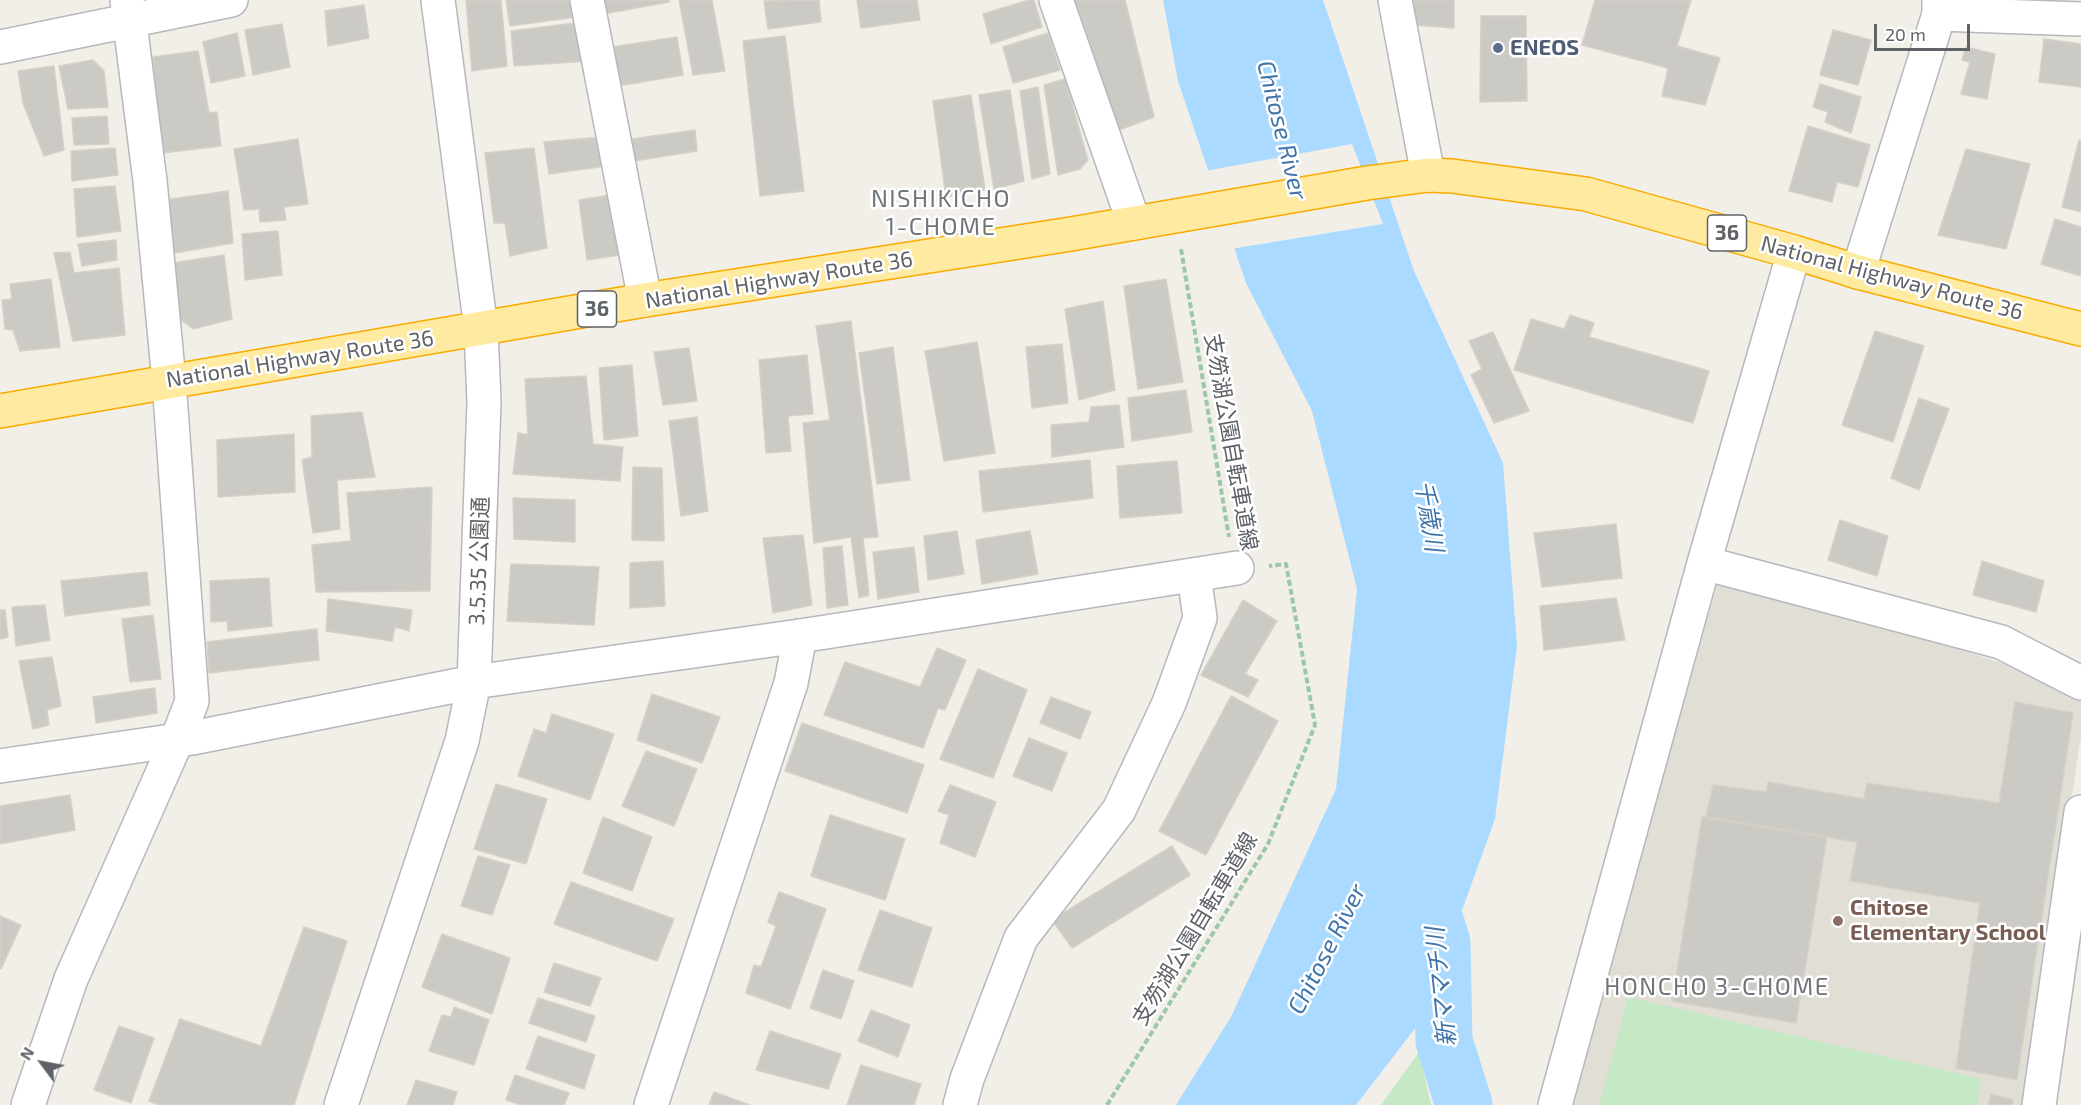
<!DOCTYPE html>
<meta charset="utf-8">
<style>
body{margin:0}
#map{position:relative;width:2081px;height:1105px;overflow:hidden;background:#f1efe8;font-family:"Exo 2",sans-serif}
canvas{display:block}
.north{position:absolute;left:12px;top:1033px;width:60px;height:60px;-webkit-text-stroke:4px #fff;paint-order:stroke;rotate:302deg;font-size:16px;font-weight:700;line-height:24px;text-align:center;color:#5f6368}
.north::after{content:'';display:block;margin:auto;width:21px;height:27px;background:#5f6368;clip-path:polygon(50% 0,100% 100%,50% 72%,0 100%)}
.scale{position:absolute;left:1874px;top:24px;width:96px;height:27px;box-sizing:border-box;border:3px solid #5f6368;border-top:0;padding-left:8px;font-size:18px;line-height:21px;white-space:nowrap;color:#5f6368;-webkit-text-stroke:4px #fff;paint-order:stroke}
</style>
<div id="map">
<canvas width="2081" height="1105"></canvas>
<div class="north">N</div>
<div class="scale">20 m</div>
</div>
<script>
const c = document.querySelector('canvas').getContext('2d');
c.lineJoin = 'round';
function fill(path, color) { c.fillStyle = color; c.fill(path, 'evenodd'); }
const poly = rows => new Path2D(rows.map(r => 'M' + r).join(''));
function stroke(path, color, width, dash) { c.strokeStyle = color; c.lineWidth = width; c.lineCap = dash ? 'butt' : 'round'; c.setLineDash(dash || []); c.stroke(path); }
function drawText(font, color, halo, rows, align = 'center') {
  c.font = font + ' "Exo 2","Noto Sans JP",sans-serif'; c.lineWidth = 5; c.setLineDash([]); c.textBaseline = 'middle'; c.strokeStyle = halo; c.fillStyle = color; for (const [text, x, y, turn = 0] of rows) {
    c.save(); c.translate(x, y); c.rotate((+turn || 0) * Math.PI / 180); c.textAlign = isNaN(turn) ? turn : align; if (halo) c.strokeText(text, 0, 0); c.fillText(text, 0, 0); c.restore();
  }
}
fill(poly([
 [1717,585,1941,644,2034,673,2081,698,2081,736,2025,1105,1571,1105]
]), '#e1ded6');
fill(poly([
 [1628,997,1981,1079,1977,1105,1599,1105],
 [1419,1052,1431,1105,1381,1105]
]), '#c5e8c5');
fill(poly([
 [1163,0,1323,0,1414,271,1503,463,1517,646,1495,819,1423,1018,1356,1105,1176,1105,1231,1017,1336,789,1357,589,1312,411,1246,283,1178,81]
]), '#aadaff');
fill(poly([
 [1352,144,1383,224,1231,249,1205,171]
]), '#f1efe8');
stroke(poly([
 [1426,890,1442,943,1444,1041,1464,1105]
]), '#aadaff', 57);
const building = poly([
 [466,0,501,0,507,66,472,71,466,0],
 [506,0,572,0,576,17,510,26,506,0],
 [601,0,669,0,669,2,603,14,601,0],
 [679,0,712,0,725,71,693,75,679,0],
 [819,0,821,22,768,29,764,1,819,0],
 [857,0,917,0,920,20,861,28,857,0],
 [1029,0,1034,0,1042,27,991,44,983,14,1029,0],
 [1075,0,1125,0,1154,117,1119,130,1075,0],
 [1414,0,1454,0,1454,28,1414,25,1414,0],
 [1595,0,1691,0,1677,46,1720,58,1705,105,1662,96,1668,68,1582,45,1595,0],
 [364,5,369,38,328,46,325,11,364,5],
 [1481,16,1526,16,1527,101,1480,102,1481,16],
 [583,22,589,61,514,66,511,31,583,22],
 [282,24,290,67,253,75,245,30,282,24],
 [1833,30,1871,40,1858,85,1820,75,1833,30],
 [237,33,245,76,211,83,203,42,237,33],
 [1048,33,1060,70,1013,83,1003,47,1048,33],
 [785,36,804,191,760,196,743,41,785,36],
 [677,37,683,75,618,86,612,47,677,37],
 [2044,39,2081,44,2081,87,2039,82,2044,39],
 [1966,47,1995,54,1987,99,1961,94,1970,62,1962,60,1966,47],
 [198,51,209,113,217,112,221,146,162,153,153,57,198,51],
 [93,60,104,71,108,107,68,109,59,66,93,60],
 [54,66,64,150,44,156,23,103,18,71,54,66],
 [1065,79,1088,160,1080,169,1058,175,1044,85,1065,79],
 [1820,84,1861,97,1851,133,1825,122,1828,112,1813,107,1820,84],
 [1038,87,1050,174,1032,179,1020,91,1038,87],
 [1010,90,1024,181,994,189,979,95,1010,90],
 [971,95,985,190,946,197,933,101,971,95],
 [107,116,109,144,74,145,72,118,107,116],
 [1808,126,1870,145,1858,187,1837,182,1832,202,1789,191,1808,126],
 [695,130,697,151,634,161,632,139,695,130],
 [602,137,606,166,549,174,544,142,602,137],
 [298,139,308,204,284,207,286,220,260,222,259,209,244,210,234,149,298,139],
 [2079,140,2081,141,2081,212,2062,207,2079,140],
 [115,148,118,175,72,181,71,151,115,148],
 [534,148,547,248,510,256,505,223,494,223,485,153,534,148],
 [1966,149,2030,164,2006,249,1938,235,1966,149],
 [115,186,121,231,77,237,74,189,115,186],
 [228,191,233,243,169,254,164,200,228,191],
 [616,194,626,254,587,260,579,200,616,194],
 [2055,219,2081,227,2081,276,2041,264,2055,219],
 [278,231,282,275,245,280,242,234,278,231],
 [116,240,117,260,82,266,78,244,116,240],
 [70,252,74,273,119,268,125,335,73,341,54,253,70,252],
 [224,255,232,319,193,329,178,318,173,263,224,255],
 [51,279,60,347,20,351,13,330,5,329,2,300,12,299,10,284,51,279],
 [1166,279,1183,382,1138,389,1124,286,1166,279],
 [1103,301,1115,390,1079,400,1065,309,1103,301],
 [1570,315,1594,323,1589,337,1709,371,1693,423,1514,370,1531,319,1564,329,1570,315],
 [851,321,878,537,863,538,869,595,859,598,851,537,814,543,803,423,830,420,816,326,851,321],
 [1875,331,1924,346,1893,442,1842,425,1875,331],
 [1493,332,1529,411,1494,423,1471,375,1482,369,1469,341,1493,332],
 [977,342,995,453,944,461,925,351,977,342],
 [1062,344,1068,403,1032,408,1026,347,1062,344],
 [893,347,910,480,877,484,859,353,893,347],
 [689,348,697,401,663,405,654,352,689,348],
 [807,355,813,414,788,416,791,451,766,453,759,360,807,355],
 [632,365,638,436,604,440,599,368,632,365],
 [586,376,593,444,623,447,620,481,513,474,518,433,528,435,525,379,586,376],
 [1186,390,1192,432,1132,441,1128,398,1186,390],
 [1919,398,1949,409,1919,490,1891,478,1919,398],
 [1119,405,1124,447,1052,457,1051,425,1089,422,1091,407,1119,405],
 [362,412,375,477,337,480,340,529,313,533,302,460,312,457,311,416,362,412],
 [697,417,708,511,681,516,669,421,697,417],
 [294,434,295,492,218,497,217,440,294,434],
 [1090,460,1093,498,983,512,979,471,1090,460],
 [1177,461,1182,513,1120,518,1117,466,1177,461],
 [633,467,662,468,664,541,632,540,633,467],
 [432,487,430,591,316,592,312,545,351,541,347,493,432,487],
 [513,498,575,500,575,542,514,539,513,498],
 [1840,520,1888,536,1877,576,1828,560,1840,520],
 [1616,524,1622,578,1542,587,1534,533,1616,524],
 [957,531,964,574,928,580,924,536,957,531],
 [1030,531,1038,574,982,584,976,540,1030,531],
 [803,535,812,605,773,613,763,538,803,535],
 [842,546,848,605,827,608,823,548,842,546],
 [914,547,919,592,878,599,873,552,914,547],
 [663,561,665,606,630,608,630,563,663,561],
 [1982,561,2044,581,2036,612,1973,595,1982,561],
 [511,564,599,567,594,625,507,621,511,564],
 [147,572,150,605,65,616,61,581,147,572],
 [269,578,272,626,228,631,227,621,211,622,210,581,269,578],
 [1616,598,1625,640,1544,650,1540,606,1616,598],
 [328,599,412,610,409,631,395,627,392,641,326,631,328,599],
 [1243,600,1277,621,1245,674,1258,680,1248,697,1201,675,1243,600],
 [45,605,50,640,16,646,12,607,45,605],
 [0,610,5,610,8,637,0,639,0,610],
 [153,615,161,679,130,682,122,619,153,615],
 [317,629,319,660,209,673,207,642,317,629],
 [937,648,966,660,945,710,938,708,923,748,824,715,845,662,920,687,937,648],
 [52,657,61,706,47,710,49,725,33,729,19,661,52,657],
 [978,669,1027,690,993,778,940,759,978,669],
 [155,688,157,713,96,723,93,697,155,688],
 [652,694,720,717,702,763,637,740,652,694],
 [1231,696,1278,721,1206,855,1159,831,1231,696],
 [1051,697,1091,712,1080,739,1040,723,1051,697],
 [2015,702,2073,713,2017,1080,1956,1068,1980,903,1850,881,1857,842,1706,817,1713,785,1766,792,1768,782,1864,799,1867,783,1999,803,2015,702],
 [552,714,614,734,590,800,518,776,534,729,546,733,552,714],
 [802,723,924,765,907,813,785,771,802,723],
 [1029,738,1067,753,1052,791,1013,776,1029,738],
 [646,751,697,769,674,826,622,806,646,751],
 [496,784,547,799,526,864,474,849,496,784],
 [950,785,996,802,975,857,940,843,949,815,938,811,950,785],
 [70,795,75,830,0,844,0,806,70,795],
 [830,815,905,839,885,900,811,876,830,815],
 [603,817,652,837,632,891,583,873,603,817],
 [1702,817,1827,837,1796,1023,1672,1001,1702,817],
 [1172,846,1190,875,1072,948,1052,920,1172,846],
 [478,856,510,865,492,915,461,906,478,856],
 [571,882,674,919,657,961,554,924,571,882],
 [779,892,826,909,790,1009,746,993,754,965,761,967,776,926,768,922,779,892],
 [880,910,932,928,912,987,858,970,880,910],
 [0,916,21,925,1,969,0,968,0,916],
 [304,927,347,941,294,1105,159,1105,149,1101,180,1019,261,1046,304,927],
 [442,934,510,958,492,1014,422,987,442,934],
 [554,963,601,978,590,1006,544,992,554,963],
 [823,970,854,981,841,1019,810,1008,823,970],
 [538,998,595,1016,586,1042,529,1023,538,998],
 [454,1007,489,1020,474,1065,429,1051,442,1015,451,1017,454,1007],
 [871,1010,910,1025,898,1057,858,1041,871,1010],
 [119,1026,154,1038,131,1103,94,1090,119,1026],
 [770,1031,841,1054,828,1089,756,1070,770,1031],
 [538,1036,595,1055,584,1089,526,1069,538,1036],
 [861,1065,921,1084,914,1105,847,1105,861,1065],
 [515,1075,569,1093,564,1105,522,1105,506,1100,515,1075],
 [416,1080,457,1092,453,1105,407,1105,416,1080],
 [714,1092,750,1105,709,1105,714,1092],
 [1991,1094,2013,1100,2012,1105,1988,1105,1991,1094]
]);
fill(building, '#cccac5');
stroke(building, '#d6d1c6', 1.5);
const minor = poly([
 [587,0,645,300],
 [1056,0,1134,223],
 [1395,0,1428,175],
 [1939,14,2081,19],
 [0,47,231,0],
 [1858,272,1939,14,1939,0],
 [1704,563,2001,642,2081,683],
 [28,1105,71,979,177,740,192,701,169,381,150,181,127,0],
 [651,1105,791,683,800,636],
 [960,1105,967,1079,1021,938,1119,810,1169,703,1200,618,1194,575],
 [1555,1105,1704,563,1794,252],
 [2039,1105,2081,812]
]);
const tertiary = poly([
 [0,766,192,738,474,682,800,636,1237,568],
 [341,1105,462,741,474,682,484,402,481,329,438,0]
]);
const trunk = poly([
 [0,411,645,300,1071,234,1367,183,1428,175,1452,176,1586,194,1794,252,1858,272,2081,329]
]);
stroke(minor, '#b5b8bc', 36);
stroke(tertiary, '#b5b8bc', 36);
stroke(trunk, '#f9ab00', 36);
stroke(poly([
 [1181,249,1229,537],
 [1107,1105,1268,844,1315,725,1286,564,1269,566]
]), '#9cc7a9', 4, [6, 3]);
stroke(minor, '#fff', 33);
stroke(tertiary, '#fff', 33);
stroke(trunk, '#feeaa1', 33);
for (const [x, y, r, color] of [
 [1498,48,6,"#5c6f8a"],
 [1838,921,6,"#8d6e63"]
]) { const dot = new Path2D(); dot.arc(x, y, r, 0, 2 * Math.PI); c.fillStyle = color; c.fill(dot); stroke(dot, '#fff', 2); }
for (const [x, y, w] of [
 [1727,233,39],
 [597,309,39]
]) { const box = new Path2D(); box.roundRect(x - w / 2, y - 18, w, 36, 4.5); c.fillStyle = '#fff'; c.fill(box); stroke(box, '#5f6368', 1.5); }
drawText('bold 21px', '#5f6368', null, [
 ["36",1727,233],
 ["36",597,309]
]);
drawText('bold 22px', '#4e5e75', '#fff', [
 ["ENEOS",1510,48]
], 'left');
drawText('22px', '#5f6368', '#fff', [
 ["National Highway Route 36",1892,278,15],
 ["National Highway Route 36",779,280,-9],
 ["National Highway Route 36",300,359,-9],
 ["支笏湖公園自転車道線",1231,442,80],
 ["3.5.35 公園通",479,561,-88],
 ["支笏湖公園自転車道線",1195,929,-59]
]);
drawText('bold 22px', '#785e54', '#fff', [
 ["Chitose",1850,908],
 ["Elementary School",1850,933]
], 'left');
drawText('italic 24px', '#4174aa', '#fff', [
 ["Chitose River",1282,130,76],
 ["千歳川",1429,516,81],
 ["Chitose River",1327,949,-63],
 ["新ママチ川",1441,987,-96]
]);
c.letterSpacing = '1.5px';
drawText('24px', '#70757a', '#fff', [
 ["NISHIKICHO",941,199],
 ["1-CHOME",941,227],
 ["HONCHO 3-CHOME",1717,987]
]);
c.letterSpacing = '0px';
</script>
